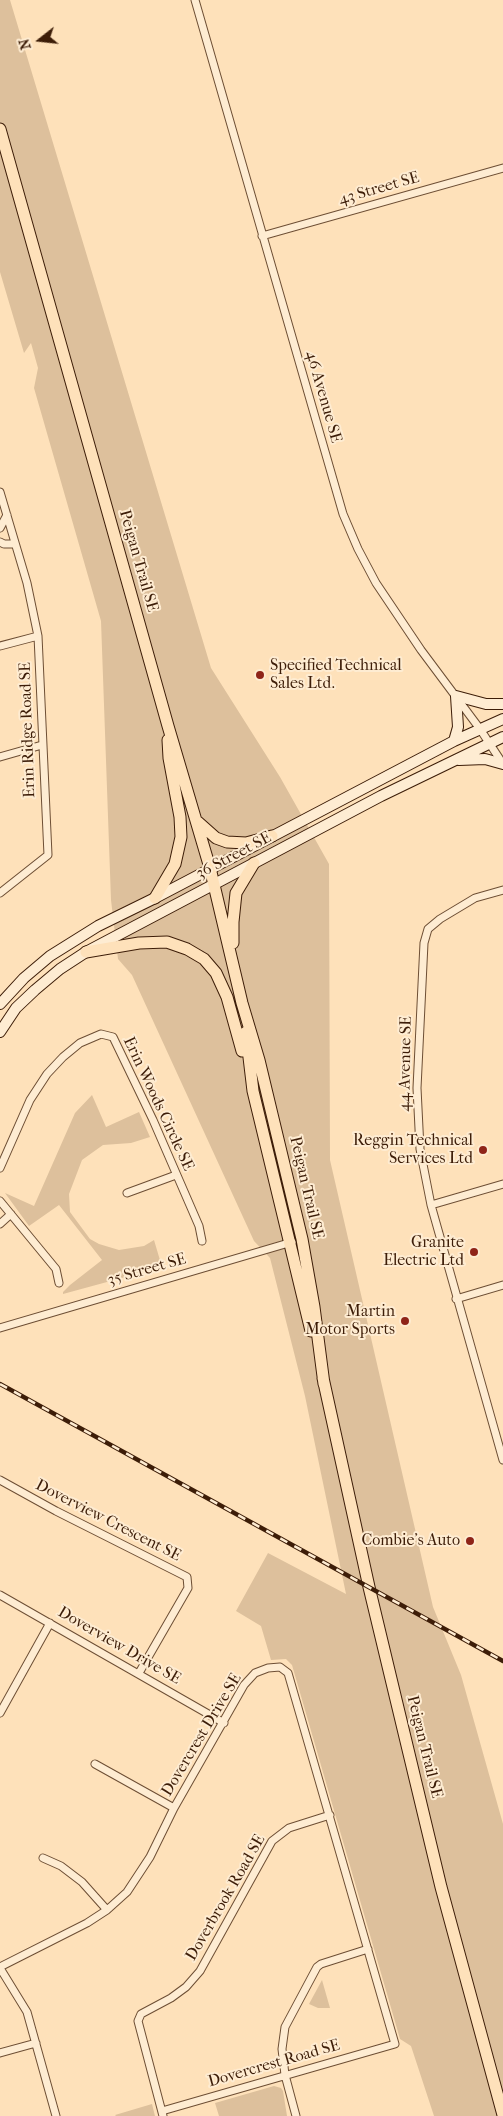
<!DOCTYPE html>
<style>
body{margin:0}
#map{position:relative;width:503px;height:2116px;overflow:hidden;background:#fee1ba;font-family:"IM FELL French Canon",serif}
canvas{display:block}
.north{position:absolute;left:15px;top:15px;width:50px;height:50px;-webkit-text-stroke:4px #feecd2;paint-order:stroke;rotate:254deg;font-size:14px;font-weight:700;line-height:20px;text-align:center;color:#3d1d08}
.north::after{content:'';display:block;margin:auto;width:18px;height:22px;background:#3d1d08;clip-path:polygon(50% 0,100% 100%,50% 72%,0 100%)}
</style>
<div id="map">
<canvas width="503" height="2116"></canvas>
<div class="north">N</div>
</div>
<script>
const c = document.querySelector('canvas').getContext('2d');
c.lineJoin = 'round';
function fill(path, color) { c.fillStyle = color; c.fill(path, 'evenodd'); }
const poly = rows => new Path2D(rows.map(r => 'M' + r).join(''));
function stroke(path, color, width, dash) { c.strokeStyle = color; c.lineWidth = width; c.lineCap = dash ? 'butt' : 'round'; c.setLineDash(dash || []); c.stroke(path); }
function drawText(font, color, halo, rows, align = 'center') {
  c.font = font + ' "IM FELL French Canon",serif'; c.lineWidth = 4; c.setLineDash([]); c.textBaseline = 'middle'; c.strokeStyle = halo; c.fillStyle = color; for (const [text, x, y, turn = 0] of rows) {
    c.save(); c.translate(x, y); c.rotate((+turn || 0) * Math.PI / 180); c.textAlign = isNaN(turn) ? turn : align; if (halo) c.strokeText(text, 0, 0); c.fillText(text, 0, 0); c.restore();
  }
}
fill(poly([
 [0,0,10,0,211,668,280,777,329,864,330,1160,433,1607,461,1675,503,1824,503,2116,434,2116,411,2046,400,2039,292,1665,286,1659,271,1660,261,1626,236,1611,268,1553,346,1594,305,1396,270,1258,254,1241,132,975,118,959,111,900,101,621,34,388,38,368,31,343,24,353,0,272],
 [92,1095,106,1127,139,1112,150,1137,131,1143,103,1145,82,1160,69,1194,70,1212,90,1239,99,1244,119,1250,144,1246,154,1240,162,1267,63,1294,63,1292,70,1285,102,1260,59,1205,29,1226,5,1193,34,1206,75,1113],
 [322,1980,330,2008,318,2008,309,2004],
 [274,2086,281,2088,283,2091,287,2116,219,2116,215,2103],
 [152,2104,155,2116,116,2116,115,2115]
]), '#ddc09c');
const street = poly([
 [195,0,343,514,358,549,376,583,421,650,480,729,503,764],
 [262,236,503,168],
 [0,492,27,583,38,636,48,855,0,893],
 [0,528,7,515],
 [0,542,4,544,15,544],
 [0,646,38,636],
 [0,757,42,745],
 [503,890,475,898,440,919,428,929,424,943,417,1088,420,1149,431,1205,503,1460],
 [0,1168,30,1100,47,1074,63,1057,80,1043,101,1034,113,1037,153,1120,199,1226,202,1241],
 [127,1193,176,1175],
 [0,1201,56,1269,59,1283],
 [431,1205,503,1184],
 [0,1224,11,1214],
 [456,1299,503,1285],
 [0,1328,292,1242],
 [0,1480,56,1511,187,1577,188,1588,139,1673],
 [0,1595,224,1723],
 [0,1713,50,1623],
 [95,1764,174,1808],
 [43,1858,61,1866,82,1882,107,1910],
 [0,1967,87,1923,107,1910,127,1892,150,1857,174,1808,244,1685,255,1673,268,1668,280,1667,288,1673,395,2044,162,2111],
 [0,1968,27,2012,56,2116],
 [0,2053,36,2043],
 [163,2116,138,2021,141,2014,171,1998,186,1987,200,1971,272,1841,289,1828,330,1815],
 [296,2116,285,2075,282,2049,285,2027,317,1967,321,1964,368,1949]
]);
const secondary = poly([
 [454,741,458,727,456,696,486,704,503,704],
 [459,760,485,759,503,764],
 [0,1004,24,978,50,956,98,926,155,898,454,741,503,719],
 [0,1032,16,1008,35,990,60,969,86,952,381,796,503,737]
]);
const primary = poly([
 [0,129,168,726,210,868,242,1003,259,1060,302,1239,314,1307,324,1384],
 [198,822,216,838,227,842,246,843,272,836],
 [155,898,175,864,181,837,180,817,169,758,168,740],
 [233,943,233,922,236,893,254,863],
 [86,952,139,943,167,942,187,949,204,959,216,973,227,997,242,1051],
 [246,1032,253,1091,311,1331],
 [323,1378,369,1587,441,1887,503,2115]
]);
stroke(street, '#6d4e34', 9);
stroke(secondary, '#3d1d08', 12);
stroke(primary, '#3d1d08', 13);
stroke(street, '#feecd2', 7);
stroke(secondary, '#feecd2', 10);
stroke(primary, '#fee1ba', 11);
const rail = poly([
 [0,1384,503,1661]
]);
stroke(rail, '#3d1d08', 4.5);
stroke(rail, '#feecd2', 2.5, [8]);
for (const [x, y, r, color] of [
 [260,675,5,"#8f2418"],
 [483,1150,5,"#8f2418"],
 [474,1252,5,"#8f2418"],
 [405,1321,5,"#8f2418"],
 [470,1541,5,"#8f2418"]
]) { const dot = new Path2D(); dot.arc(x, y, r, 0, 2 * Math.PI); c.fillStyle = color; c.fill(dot); stroke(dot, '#feecd2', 2); }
drawText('16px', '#3d1d08', '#feecd2', [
 ["43 Street SE",379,189,-16],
 ["46 Avenue SE",323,397,74],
 ["Peigan Trail SE",138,561,74],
 ["Erin Ridge Road SE",28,730,-92],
 ["36 Street SE",234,856,-28],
 ["44 Avenue SE",406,1064,-89],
 ["Erin Woods Circle SE",158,1104,65],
 ["Peigan Trail SE",306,1188,77],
 ["35 Street SE",147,1270,-16],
 ["Doverview Crescent SE",108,1521,27],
 ["Doverview Drive SE",119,1646,30],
 ["Dovercrest Drive SE",202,1735,-59],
 ["Peigan Trail SE",424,1747,76],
 ["Doverbrook Road SE",226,1898,-60],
 ["Dovercrest Road SE",274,2064,-16]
]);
drawText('16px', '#3d1d08', '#feecd2', [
 ["Specified Technical",270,666,"left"],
 ["Sales Ltd.",270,684,"left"],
 ["Reggin Technical",473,1141],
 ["Services Ltd",473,1159],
 ["Granite",464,1243],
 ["Electric Ltd",464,1261],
 ["Martin",395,1312],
 ["Motor Sports",395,1330],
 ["Combie's Auto",460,1541]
], 'right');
</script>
